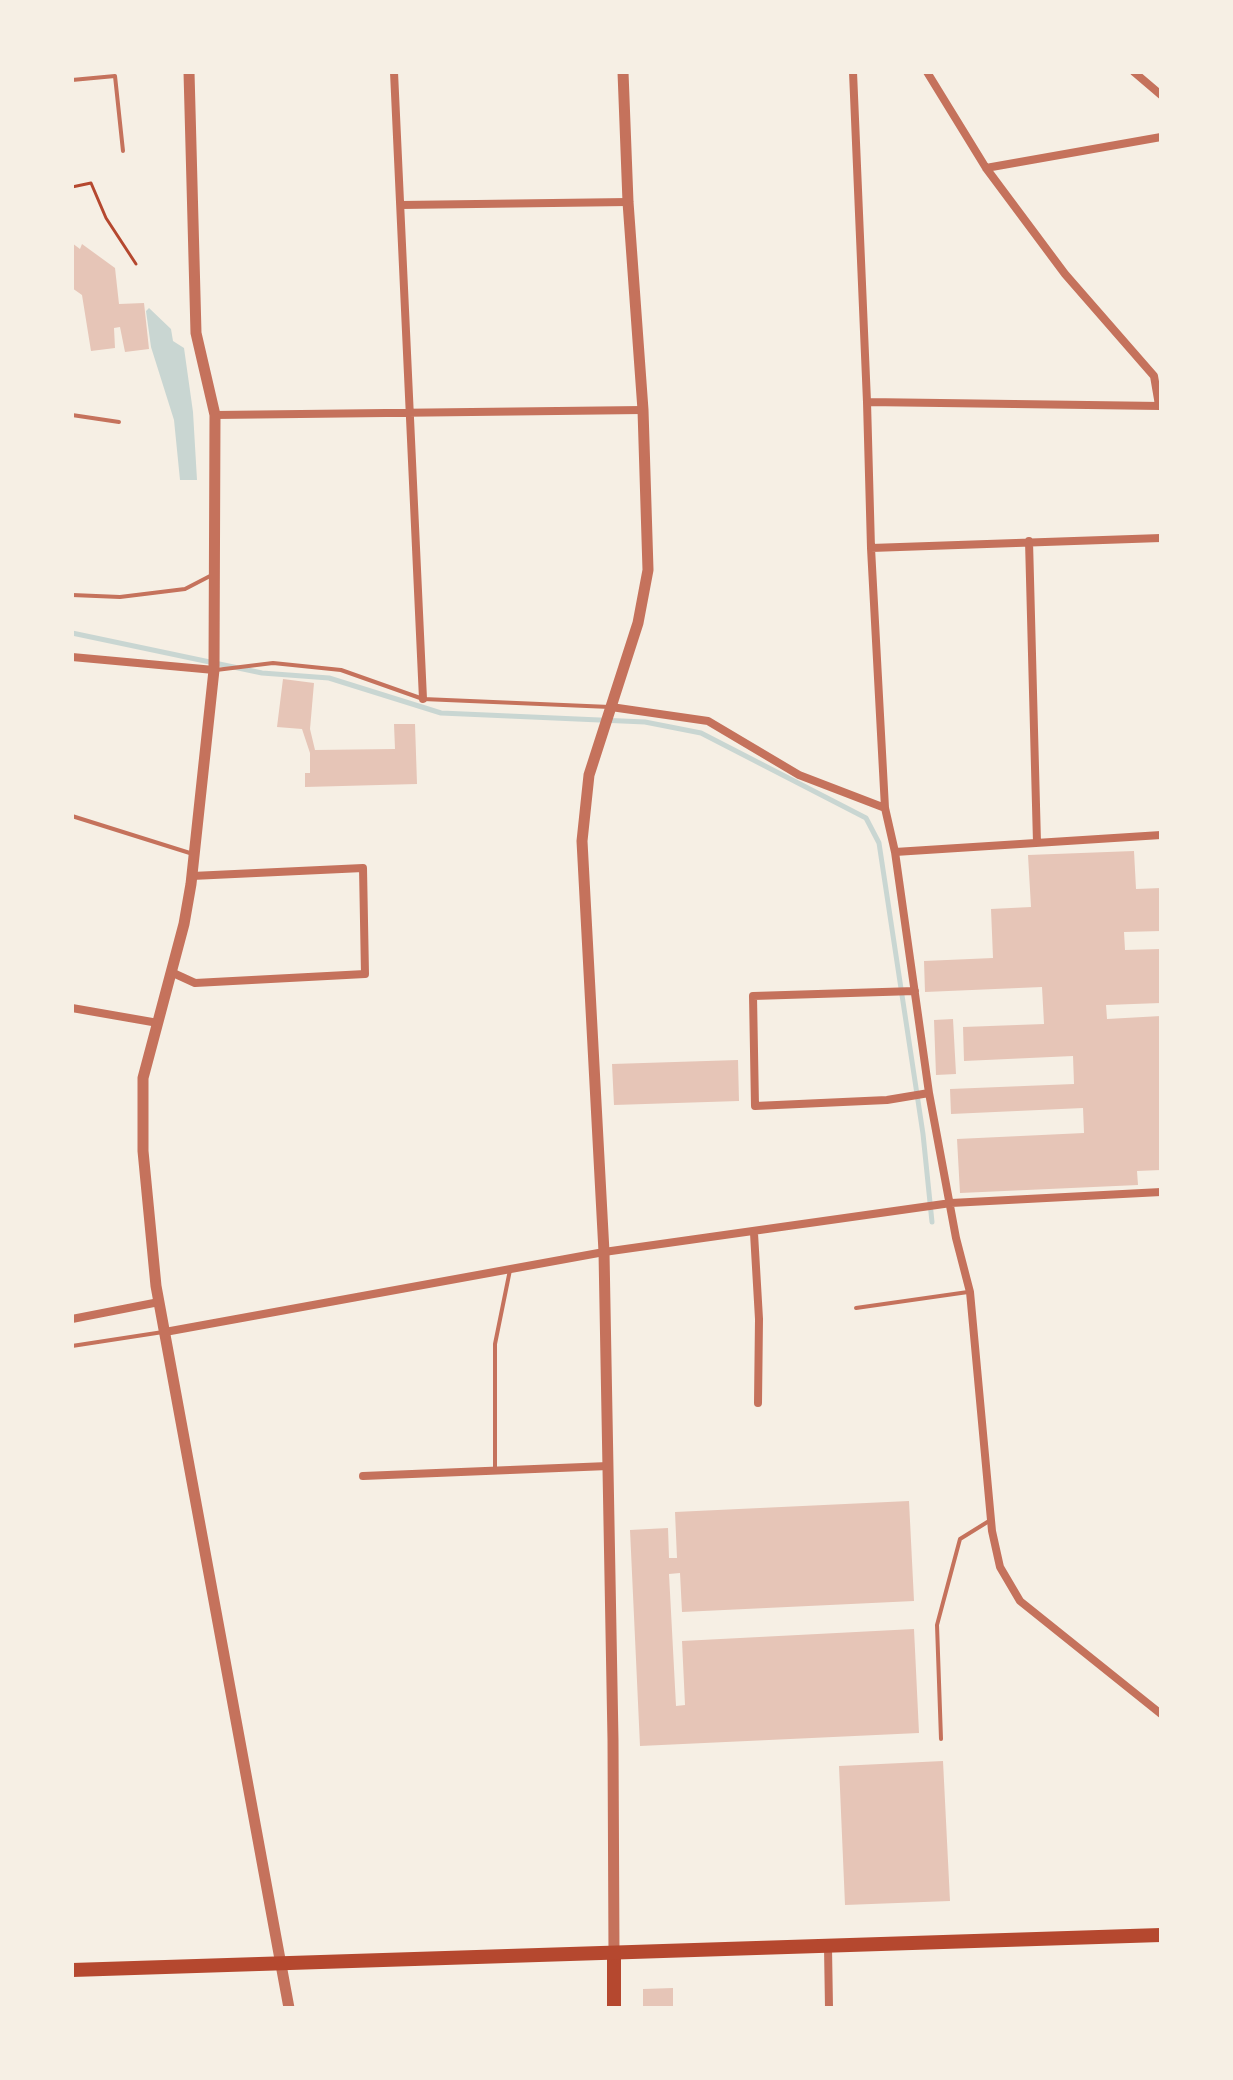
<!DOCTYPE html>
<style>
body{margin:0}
#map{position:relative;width:1233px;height:2080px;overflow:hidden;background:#f6efe4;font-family:"PT Sans Narrow",sans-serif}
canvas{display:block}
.frame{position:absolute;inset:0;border:74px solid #f6efe4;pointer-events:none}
</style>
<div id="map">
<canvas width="1233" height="2080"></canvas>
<div class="frame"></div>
</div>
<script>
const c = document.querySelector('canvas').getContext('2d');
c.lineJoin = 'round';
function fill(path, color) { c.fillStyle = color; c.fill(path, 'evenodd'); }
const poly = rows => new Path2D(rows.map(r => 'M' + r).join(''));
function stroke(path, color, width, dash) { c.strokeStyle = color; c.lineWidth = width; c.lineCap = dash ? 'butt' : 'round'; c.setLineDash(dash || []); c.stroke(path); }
fill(poly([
 [149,308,171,329,173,341,184,348,193,412,197,480,180,480,174,420,151,347,146,311]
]), '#c9d6d2');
stroke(poly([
 [72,633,262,673,329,678,441,713,645,722,701,733,866,818,879,843,923,1134,932,1222]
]), '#c9d6d2', 5);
fill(poly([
 [72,243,80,249,82,244,115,268,119,304,144,303,149,349,125,352,120,327,114,328,115,348,91,351,82,295,72,288],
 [283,679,314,683,310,729,315,750,395,749,394,724,415,724,417,784,305,787,305,773,310,773,310,753,302,729,277,727],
 [1134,851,1136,889,1161,888,1161,931,1124,932,1125,950,1161,949,1161,1003,1106,1005,1107,1019,1161,1016,1161,1170,1137,1171,1138,1185,960,1193,957,1139,1084,1133,1083,1108,951,1114,950,1089,1074,1084,1073,1056,964,1061,963,1027,1044,1024,1042,987,925,992,924,961,993,958,991,909,1031,907,1028,855],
 [953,1019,956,1074,936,1075,934,1020],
 [738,1060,739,1101,614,1105,612,1064],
 [909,1501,914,1601,682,1612,680,1573,669,1574,676,1706,685,1705,682,1641,914,1629,919,1733,640,1746,630,1530,668,1528,669,1558,677,1558,675,1512],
 [943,1761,950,1901,845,1905,839,1766],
 [673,1988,673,2008,643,2008,643,1989]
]), '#e6c5b7');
stroke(poly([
 [72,187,91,183,106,218,136,264]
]), '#b5482f', 3);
stroke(poly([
 [72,80,115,76,123,151],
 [72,415,119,422],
 [72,595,120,597,185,589,212,575],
 [216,670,273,663,341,670,423,699,610,707],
 [72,816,193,854],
 [856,1308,968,1292],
 [72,1346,163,1332],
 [495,1469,495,1344,510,1270],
 [941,1739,937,1625,960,1539,989,1521]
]), '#c5725c', 4);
stroke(poly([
 [394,72,423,699],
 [853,72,867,402,871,548,885,808,895,852,929,1093,956,1238,970,1292,992,1531,1000,1567,1020,1601,1161,1714],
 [927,72,986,168,1065,274,1154,376,1159,405],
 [1134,72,1161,95],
 [986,168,1161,137],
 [401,205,628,202],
 [867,402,1161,406],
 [215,415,643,410],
 [1029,541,1037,843],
 [871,548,1161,538],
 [72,657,214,670],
 [611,707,708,721,799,775,885,808],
 [895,852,1161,835],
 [171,972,195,983,365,974,363,868,192,876],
 [915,991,753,996,755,1106,887,1100,929,1093],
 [72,1008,158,1023],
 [754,1233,759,1319,758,1403],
 [72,1319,159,1302],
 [165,1332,604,1252,951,1203,1161,1192],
 [363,1476,608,1466],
 [828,1947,829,2008]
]), '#c5725c', 8);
stroke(poly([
 [189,72,196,333,215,415,214,670,191,884,184,924,143,1078,143,1151,156,1286,289,2008],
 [614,1955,613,1740,604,1252,582,841,589,775,638,623,648,570,643,410,628,202,623,72]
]), '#c5725c', 11);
stroke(poly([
 [614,1955,614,2008]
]), '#b5482f', 14);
stroke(poly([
 [72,1970,1161,1935]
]), '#b5482f', 14);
</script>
